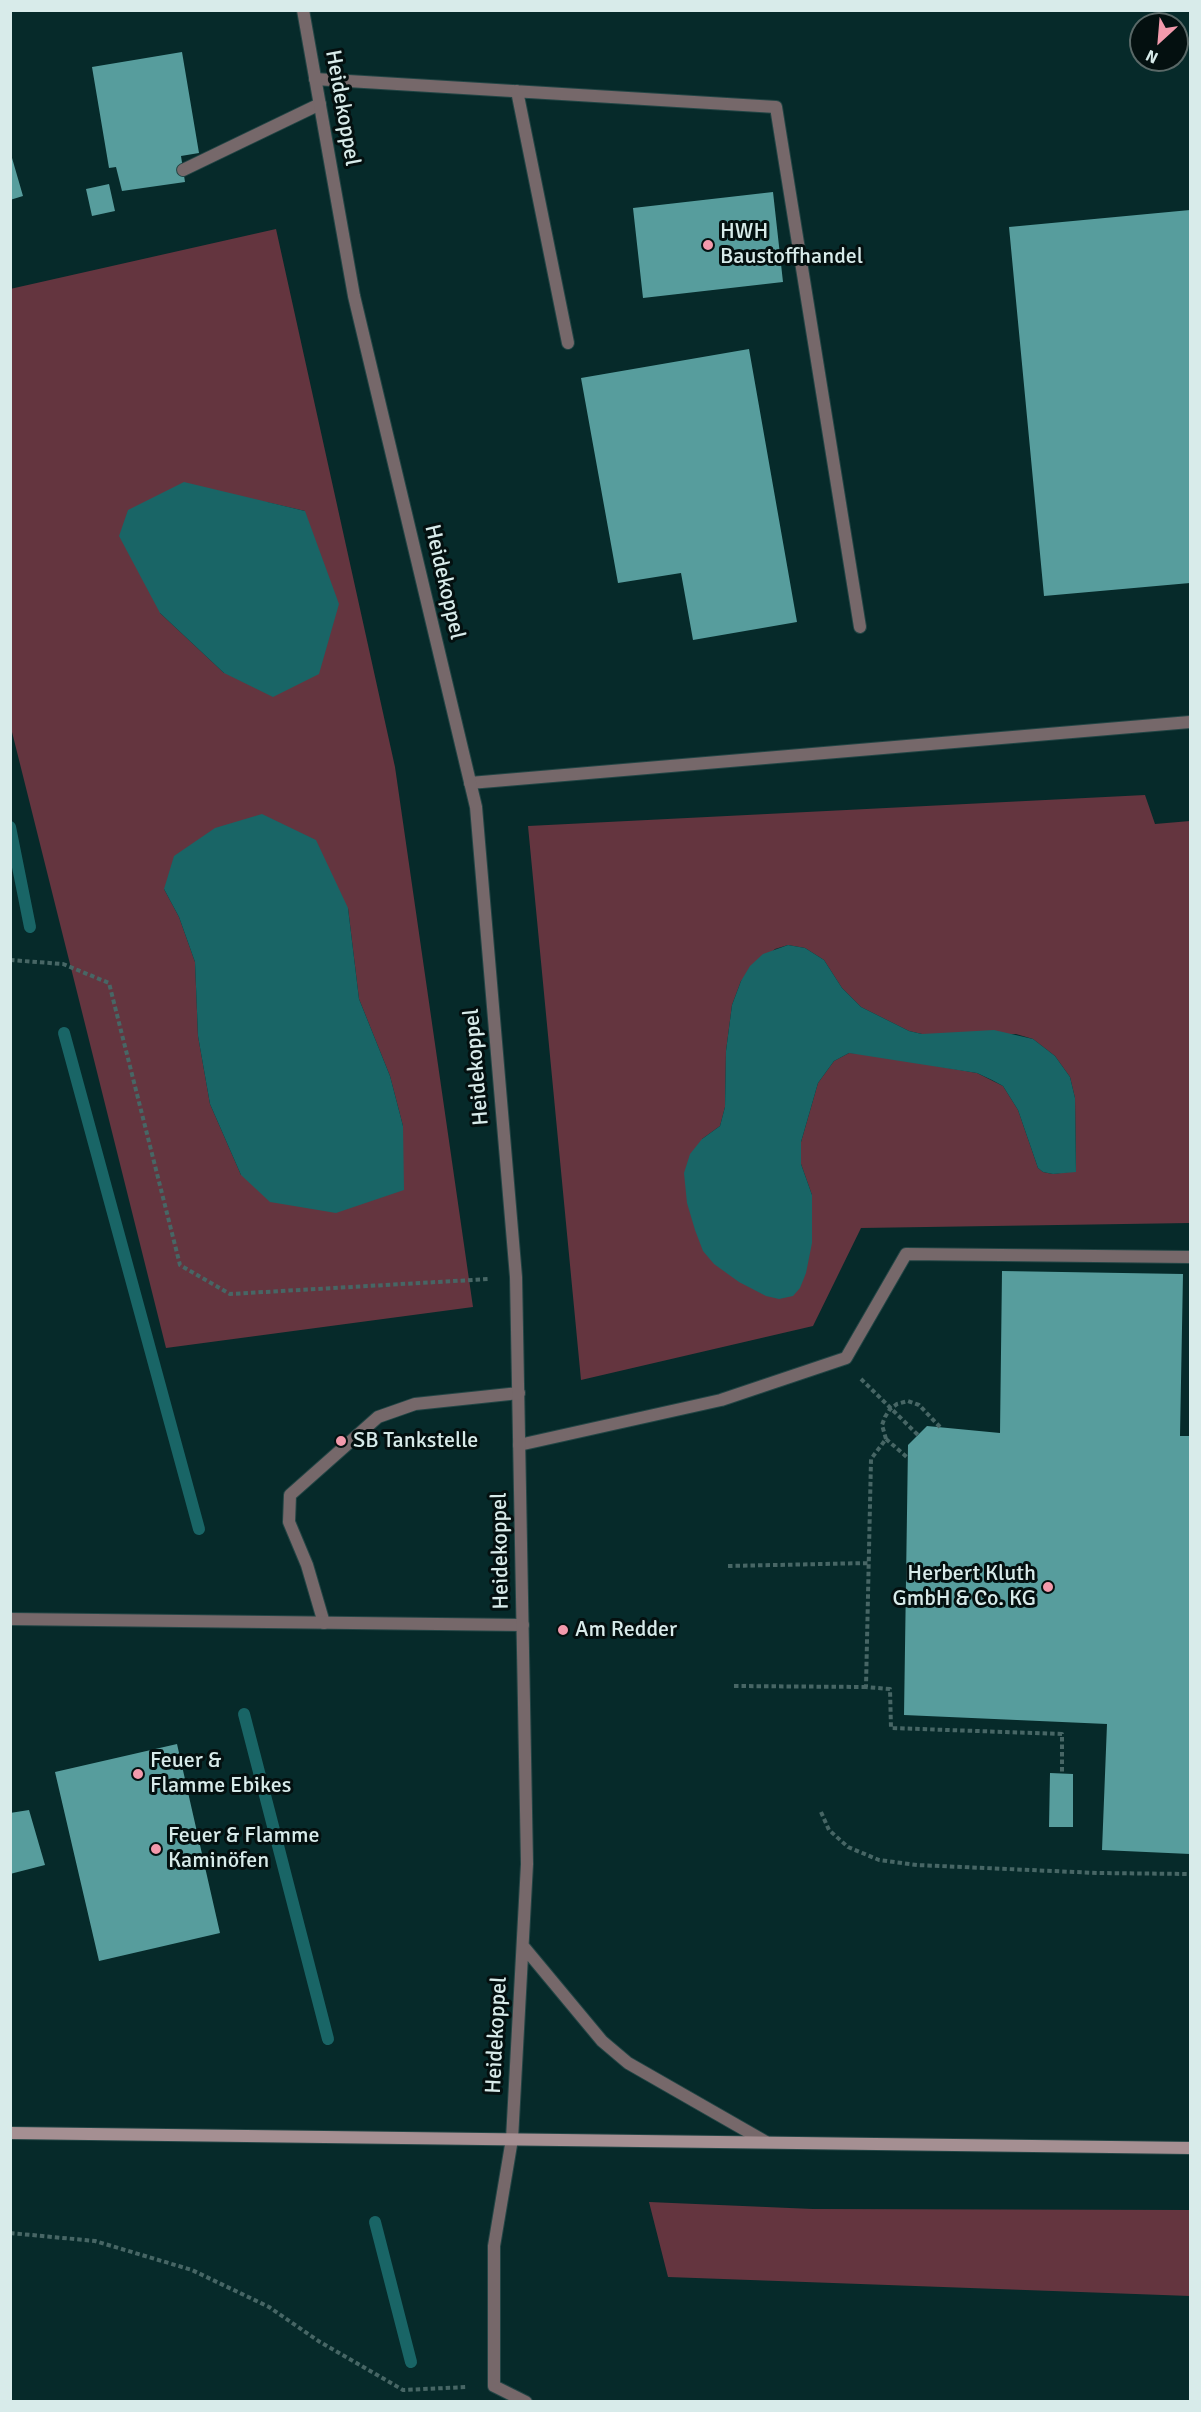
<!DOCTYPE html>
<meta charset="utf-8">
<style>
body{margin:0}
#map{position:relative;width:1201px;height:2412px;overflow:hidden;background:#062a2a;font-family:Signika,sans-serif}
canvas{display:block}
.frame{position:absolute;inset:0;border:12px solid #d8ebea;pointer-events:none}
.north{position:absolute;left:1129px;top:12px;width:60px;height:60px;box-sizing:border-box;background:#041010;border:2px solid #596867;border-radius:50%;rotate:206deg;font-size:16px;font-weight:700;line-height:24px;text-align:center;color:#d8ebea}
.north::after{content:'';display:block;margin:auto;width:21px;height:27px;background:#f39aac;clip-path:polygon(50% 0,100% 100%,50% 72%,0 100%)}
</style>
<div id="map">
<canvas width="1201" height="2412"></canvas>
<div class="frame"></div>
<div class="north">N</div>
</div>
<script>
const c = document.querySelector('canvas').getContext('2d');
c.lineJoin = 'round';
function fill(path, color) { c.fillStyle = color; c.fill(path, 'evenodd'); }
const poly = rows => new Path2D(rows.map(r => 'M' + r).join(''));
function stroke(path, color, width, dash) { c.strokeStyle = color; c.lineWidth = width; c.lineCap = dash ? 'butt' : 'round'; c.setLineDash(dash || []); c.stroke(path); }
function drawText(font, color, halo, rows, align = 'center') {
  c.font = font + ' Signika,sans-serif'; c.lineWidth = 6; c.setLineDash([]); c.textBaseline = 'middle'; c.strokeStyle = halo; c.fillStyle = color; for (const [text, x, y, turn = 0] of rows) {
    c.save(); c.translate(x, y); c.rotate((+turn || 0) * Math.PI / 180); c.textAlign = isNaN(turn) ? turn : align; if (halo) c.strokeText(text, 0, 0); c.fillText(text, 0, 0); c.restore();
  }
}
fill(poly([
 [276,229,395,767,473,1307,166,1348,11,728,10,289],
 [266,502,305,511,224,673,160,613],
 [164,889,348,908,359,999,390,1076,403,1126,241,1175,210,1104,198,1036,195,962,179,917],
 [1145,795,1155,824,1190,821,1190,1223,861,1228,813,1326,581,1380,528,826],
 [788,945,805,948,824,960,842,988,861,1007,909,1031,922,1034,1016,1034,1033,1039,1055,1056,1070,1077,1075,1098,1076,1171,1053,1174,1043,1172,1038,1168,1018,1110,1003,1086,977,1073,868,1054,849,1053,834,1061,818,1083,801,1142,801,1164,812,1195,702,1139,720,1126,725,1107,726,1051,732,1005,741,981,775,949],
 [649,2202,813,2209,1190,2210,1190,2296,668,2277]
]), '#64353f');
fill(poly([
 [184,482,305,511,339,604,319,674,273,697,224,673,160,613,119,536,128,510],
 [262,814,316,840,348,908,359,999,390,1076,403,1126,404,1190,336,1213,270,1202,241,1175,210,1104,198,1036,195,962,179,917,164,889,174,856,215,828],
 [788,945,805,948,824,960,842,988,861,1007,909,1031,922,1034,994,1030,1033,1039,1055,1056,1070,1077,1075,1098,1076,1172,1053,1174,1043,1172,1038,1168,1018,1110,1003,1086,992,1080,977,1073,849,1053,834,1061,818,1083,801,1142,801,1164,812,1195,812,1243,806,1273,800,1288,793,1296,779,1299,766,1296,739,1282,714,1264,703,1251,695,1230,687,1203,684,1173,690,1154,702,1139,720,1126,725,1107,726,1051,732,1005,741,981,750,966,763,954]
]), '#196566');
stroke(poly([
 [10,827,30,927],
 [64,1033,199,1529],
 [244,1714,328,2039],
 [375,2222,411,2362]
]), '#196566', 12);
fill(poly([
 [182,52,199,153,181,156,185,182,122,191,116,167,109,168,92,67],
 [10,151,23,196,10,200],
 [109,184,115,211,92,216,86,189],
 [773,192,783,282,643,298,633,208],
 [1190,210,1190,583,1044,596,1009,227],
 [749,349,797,622,693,640,681,573,618,583,581,378],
 [1002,1271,1183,1274,1180,1436,1190,1436,1190,1854,1102,1850,1107,1724,904,1715,908,1445,927,1426,1000,1433],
 [177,1744,220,1933,99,1961,55,1772],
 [1050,1773,1073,1774,1073,1827,1049,1827],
 [29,1810,45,1865,10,1874,10,1813]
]), '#579d9d');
const service = poly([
 [315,79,776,107,860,627],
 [517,91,568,343],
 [183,170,320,104],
 [470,783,1190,722],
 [519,1445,721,1400,846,1358,906,1254,1190,1257],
 [324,1623,307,1565,289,1522,290,1495,378,1417,415,1404,519,1393]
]);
const minor = poly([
 [10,1619,523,1625],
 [512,2139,494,2246,494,2386,526,2402]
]);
const tertiary = poly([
 [303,10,354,296,476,807,516,1277,527,1864,512,2139],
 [523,1946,602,2041,628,2063,766,2142]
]);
const secondary = poly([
 [10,2133,1190,2148]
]);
stroke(service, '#234545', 14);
stroke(minor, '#234545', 14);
stroke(tertiary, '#234545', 14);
stroke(secondary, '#234545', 14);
stroke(poly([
 [10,960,63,964,109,983,180,1265,230,1294,489,1279],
 [861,1379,918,1435],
 [940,1427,919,1405,908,1401,897,1404,890,1409,885,1417,882,1425,886,1439,871,1459,866,1687,890,1689,891,1728,1062,1734,1062,1774],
 [886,1439,908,1458],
 [728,1566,869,1563],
 [734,1686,866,1687],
 [821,1812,829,1830,848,1847,879,1860,917,1865,1097,1873,1190,1874],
 [10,2233,95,2241,192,2270,269,2307,320,2342,403,2390,467,2387]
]), '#476665', 4, [4.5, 3]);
stroke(service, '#76686a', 12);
stroke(minor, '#76686a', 12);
stroke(tertiary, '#76686a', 12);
stroke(secondary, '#a58f92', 12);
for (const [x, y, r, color] of [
 [708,245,6,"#f39aac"],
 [341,1441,6,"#f39aac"],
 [1048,1587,6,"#f39aac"],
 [563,1630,6,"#f39aac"],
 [138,1774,6,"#f39aac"],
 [156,1849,6,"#f39aac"]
]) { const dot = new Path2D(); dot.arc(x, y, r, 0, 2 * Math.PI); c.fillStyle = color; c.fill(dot); stroke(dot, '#041010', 2); }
drawText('22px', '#d8ebea', '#041010', [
 ["Heidekoppel",342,108,80],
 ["Heidekoppel",444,582,77],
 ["Heidekoppel",477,1067,-95],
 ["Heidekoppel",501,1551,-91],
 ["Heidekoppel",497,2035,-87]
]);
drawText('22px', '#d8ebea', '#041010', [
 ["HWH",720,232],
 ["Baustoffhandel",720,257],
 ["SB Tankstelle",353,1441],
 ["Herbert Kluth",1036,1574,"right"],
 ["GmbH & Co. KG",1036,1599,"right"],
 ["Am Redder",575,1630],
 ["Feuer &",150,1761],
 ["Flamme Ebikes",150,1786],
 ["Feuer & Flamme",168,1836],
 ["Kaminöfen",168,1861]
], 'left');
</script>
